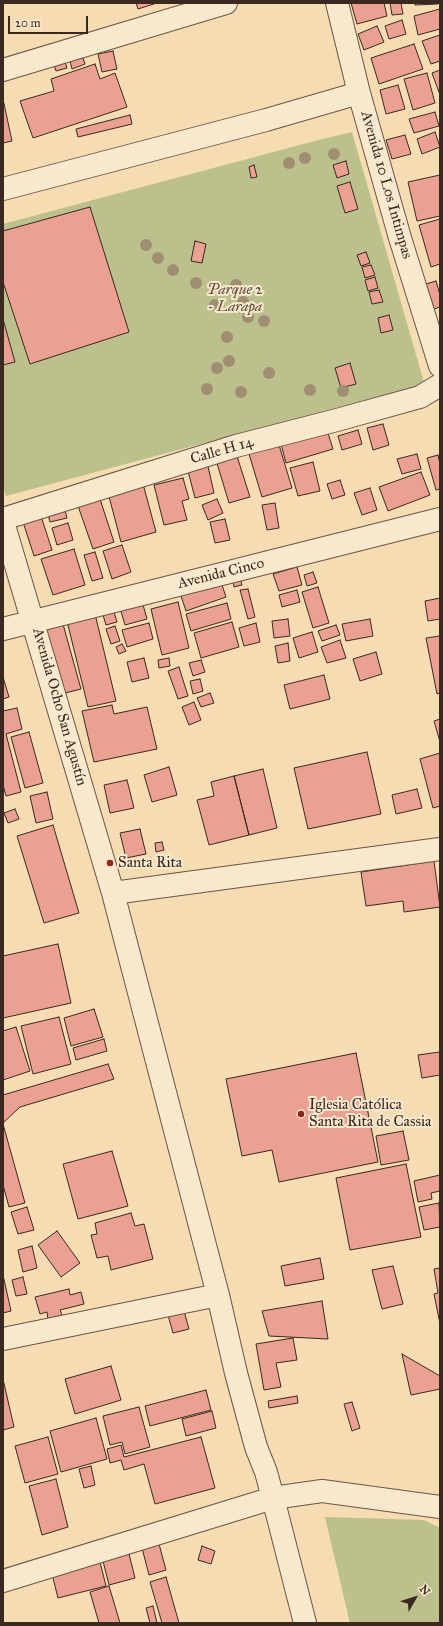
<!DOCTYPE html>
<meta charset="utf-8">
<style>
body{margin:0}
#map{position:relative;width:443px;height:1626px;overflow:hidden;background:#f5dcb3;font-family:"IM FELL Great Primer",serif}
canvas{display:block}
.frame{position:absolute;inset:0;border:4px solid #3b2821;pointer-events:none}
.north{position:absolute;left:395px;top:1578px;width:40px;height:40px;-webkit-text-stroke:3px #f8e8ce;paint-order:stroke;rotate:51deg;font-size:11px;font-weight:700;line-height:16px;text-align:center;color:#3b2821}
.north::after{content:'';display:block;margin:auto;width:14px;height:18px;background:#3b2821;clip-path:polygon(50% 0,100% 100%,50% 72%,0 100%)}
.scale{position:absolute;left:8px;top:16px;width:80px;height:18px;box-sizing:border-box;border:2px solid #3b2821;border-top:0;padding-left:5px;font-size:12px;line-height:14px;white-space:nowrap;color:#3b2821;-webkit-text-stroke:3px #f8e8ce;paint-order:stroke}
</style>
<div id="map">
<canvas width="443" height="1626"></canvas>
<div class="frame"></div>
<div class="north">N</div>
<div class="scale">20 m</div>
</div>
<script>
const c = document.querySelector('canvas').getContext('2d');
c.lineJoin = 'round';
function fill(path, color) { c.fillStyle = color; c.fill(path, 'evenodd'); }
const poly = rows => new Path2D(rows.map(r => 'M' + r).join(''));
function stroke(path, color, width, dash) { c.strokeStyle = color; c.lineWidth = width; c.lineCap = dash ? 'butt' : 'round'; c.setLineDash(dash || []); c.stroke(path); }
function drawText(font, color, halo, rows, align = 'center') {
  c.font = font + ' "IM FELL Great Primer",serif'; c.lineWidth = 4; c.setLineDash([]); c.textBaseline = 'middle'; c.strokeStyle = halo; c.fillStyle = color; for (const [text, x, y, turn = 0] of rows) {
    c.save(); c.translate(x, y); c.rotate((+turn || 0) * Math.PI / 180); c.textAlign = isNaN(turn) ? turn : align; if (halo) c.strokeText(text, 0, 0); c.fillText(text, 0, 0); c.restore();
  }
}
fill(poly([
 [352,132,425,386,414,387,6,496,3,487,3,224,311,142],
 [325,1517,424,1520,440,1528,440,1623,350,1623]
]), '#bcc08c');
const building = poly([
 [136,3,157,3,138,9,136,3],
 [351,3,384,3,387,16,357,24,351,3],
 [390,3,401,3,403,14,392,15,390,3],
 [415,3,438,3,438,4,415,5,415,3],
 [440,9,440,29,418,35,414,16,440,9],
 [402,20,406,34,389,39,385,26,402,20],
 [377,26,384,42,364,50,358,34,377,26],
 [440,35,440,61,431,64,422,41,440,35],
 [414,44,423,69,379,84,371,58,414,44],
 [113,51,117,69,102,72,98,54,113,51],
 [83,58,85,64,72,69,70,61,83,58],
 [65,62,67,68,56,71,54,65,65,62],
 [95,64,100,79,115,73,127,107,33,138,20,101,54,91,51,79,95,64],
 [440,70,440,95,432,73,440,70],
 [427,73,435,103,413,110,404,79,427,73],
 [398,85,405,109,386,114,380,90,398,85],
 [3,99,12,141,3,143,3,99],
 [435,112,439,126,414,133,409,119,435,112],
 [130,115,132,124,78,137,76,129,130,115],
 [435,132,440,147,422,154,417,139,435,132],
 [405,135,411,154,392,159,386,140,405,135],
 [346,161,349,174,337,178,333,165,346,161],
 [254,165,257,177,251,178,249,167,254,165],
 [440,175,440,216,417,221,408,182,440,175],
 [350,182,358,209,345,213,337,186,350,182],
 [90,207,129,332,30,364,3,282,3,231,90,207],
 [440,219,440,264,431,267,419,225,440,219],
 [195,241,206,244,202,263,191,261,195,241],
 [366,252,370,263,361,266,357,255,366,252],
 [371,265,375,275,365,278,362,267,371,265],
 [375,277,378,288,368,291,365,280,375,277],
 [436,281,440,295,440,307,434,309,426,284,436,281],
 [379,290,383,302,372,304,369,292,379,290],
 [389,315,393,330,381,333,378,318,389,315],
 [3,319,15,362,3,365,3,319],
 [350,363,356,384,341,388,335,368,350,363],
 [383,424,389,445,373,450,367,428,383,424],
 [327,430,333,449,286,463,281,444,327,430],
 [358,430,362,444,342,450,338,436,358,430],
 [279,445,292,488,262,497,249,454,279,445],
 [236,453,250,497,229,503,216,460,236,453],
 [417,454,421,469,402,474,397,459,417,454],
 [438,455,440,464,440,489,436,490,427,458,438,455],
 [313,462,320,491,298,496,290,468,313,462],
 [208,466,214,493,195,498,188,471,208,466],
 [421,472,430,495,388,511,379,487,421,472],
 [183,478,189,499,182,501,187,520,164,525,154,485,183,478],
 [142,480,156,532,121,542,107,489,142,480],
 [340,480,345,495,332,499,327,484,340,480],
 [370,488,377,510,362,515,354,493,370,488],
 [99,496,114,542,93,549,77,503,99,496],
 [217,499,223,513,208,520,202,505,217,499],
 [275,503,279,528,267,530,262,505,275,503],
 [64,506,67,518,50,522,47,511,64,506],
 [40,513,52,550,34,556,22,519,40,513],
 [225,519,230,540,215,543,210,522,225,519],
 [68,523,73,540,57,545,52,528,68,523],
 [122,545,131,572,112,579,103,551,122,545],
 [74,549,85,585,53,595,41,559,74,549],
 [95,552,103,578,92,581,84,555,95,552],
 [297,567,302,585,279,591,273,574,297,567],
 [313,572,317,583,307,586,304,575,313,572],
 [240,578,242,585,234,587,233,580,240,578],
 [220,579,226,597,186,611,180,593,220,579],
 [318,587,329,623,313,628,302,592,318,587],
 [248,589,255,617,248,619,240,590,248,589],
 [297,590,300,602,282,607,279,595,297,590],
 [440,598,440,619,428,621,425,601,440,598],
 [142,601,147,619,125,625,120,608,142,601],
 [178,602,189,648,162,655,151,609,178,602],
 [227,603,231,619,191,631,186,614,227,603],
 [114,612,117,622,106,625,103,615,114,612],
 [95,614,116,701,88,707,67,621,95,614],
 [61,617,81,689,61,694,41,623,61,617],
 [288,619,290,636,274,638,272,621,288,619],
 [370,619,373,636,346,641,342,624,370,619],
 [232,622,239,647,201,658,194,633,232,622],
 [149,623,153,639,127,647,122,630,149,623],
 [256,623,260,642,244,646,239,628,256,623],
 [336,625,340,635,322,641,318,631,336,625],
 [115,626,120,641,111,644,106,629,115,626],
 [312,632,318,652,299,658,293,638,312,632],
 [440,636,440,693,437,694,426,638,440,636],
 [340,640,346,658,327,663,321,647,340,640],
 [288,643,290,661,278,663,275,646,288,643],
 [122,644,126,651,119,654,116,647,122,644],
 [376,652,382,674,360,681,353,659,376,652],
 [144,658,149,678,132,682,127,662,144,658],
 [169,658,170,666,159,668,158,660,169,658],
 [201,660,205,672,193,676,189,663,201,660],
 [179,667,188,696,178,699,168,671,179,667],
 [324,675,330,699,290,709,284,685,324,675],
 [3,677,9,697,3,699,3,677],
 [200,679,203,691,193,694,190,681,200,679],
 [210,693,214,703,201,707,197,698,210,693],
 [194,702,201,720,189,725,182,707,194,702],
 [112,705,114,714,147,707,157,749,94,762,82,711,112,705],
 [17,708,22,729,6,734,21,792,6,796,3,785,3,711,17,708],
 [440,719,440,742,434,721,440,719],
 [29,732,43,783,25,788,11,737,29,732],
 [367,752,381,814,308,829,294,768,367,752],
 [440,753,440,806,433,808,420,759,440,753],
 [169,767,177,795,152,802,144,775,169,767],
 [263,769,277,828,249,835,234,776,263,769],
 [234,776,249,835,209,845,197,800,214,796,211,782,234,776],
 [127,780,134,808,110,813,104,785,127,780],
 [417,789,422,808,396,814,392,795,417,789],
 [47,792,53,819,36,823,30,796,47,792],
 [15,809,19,819,8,823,4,813,15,809],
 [53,825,79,913,44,923,17,836,53,825],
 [140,829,146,854,126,858,120,833,140,829],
 [162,842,164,850,156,852,155,843,162,842],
 [434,861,440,907,404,912,403,901,366,906,361,872,434,861],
 [58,944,71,1003,3,1018,3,956,58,944],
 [94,1009,103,1037,71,1046,64,1018,94,1009],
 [59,1017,71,1064,33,1074,21,1026,59,1017],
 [16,1027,30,1071,3,1080,3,1031,16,1027],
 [104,1039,107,1051,76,1060,73,1048,104,1039],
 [440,1052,440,1075,422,1078,418,1055,440,1052],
 [356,1053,378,1162,279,1182,272,1150,242,1156,226,1079,356,1053],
 [108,1064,114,1079,20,1107,3,1123,3,1095,108,1064],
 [3,1124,25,1203,9,1207,3,1185,3,1124],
 [403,1131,409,1160,381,1165,376,1136,403,1131],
 [112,1151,128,1206,78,1219,63,1164,112,1151],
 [406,1164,421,1237,350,1250,336,1178,406,1164],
 [440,1175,440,1191,431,1193,432,1199,418,1202,414,1181,440,1175],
 [439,1203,440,1227,424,1230,419,1207,439,1203],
 [27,1207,34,1230,18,1234,11,1212,27,1207],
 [131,1213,135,1226,144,1224,153,1259,111,1270,108,1256,97,1258,91,1235,97,1234,95,1223,131,1213],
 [57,1231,80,1263,61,1277,38,1245,57,1231],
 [32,1246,37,1268,23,1272,18,1250,32,1246],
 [320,1258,324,1279,285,1286,281,1266,320,1258],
 [393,1266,403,1304,382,1309,372,1270,393,1266],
 [440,1268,440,1324,434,1294,438,1293,434,1269,440,1268],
 [3,1275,11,1311,3,1313,3,1275],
 [23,1277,27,1294,16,1296,12,1280,23,1277],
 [69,1289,70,1295,81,1292,84,1304,60,1310,62,1315,48,1319,47,1312,40,1314,35,1297,69,1289],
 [322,1301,328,1339,269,1336,262,1311,322,1301],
 [184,1311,189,1329,173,1333,168,1315,184,1311],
 [293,1338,297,1360,276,1363,281,1387,264,1390,256,1344,293,1338],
 [402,1354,440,1376,440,1389,411,1395,402,1354],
 [111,1366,121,1400,75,1414,65,1379,111,1366],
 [3,1379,14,1427,3,1430,3,1379],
 [206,1390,211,1410,150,1426,145,1406,206,1390],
 [297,1396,298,1403,269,1408,268,1401,297,1396],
 [352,1402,360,1428,352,1431,344,1404,352,1402],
 [139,1407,150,1447,125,1454,122,1442,110,1445,103,1416,139,1407],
 [212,1411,216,1428,186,1436,182,1419,212,1411],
 [96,1418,107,1459,61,1472,50,1431,96,1418],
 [48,1437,58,1474,25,1483,15,1446,48,1437],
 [201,1437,215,1488,155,1504,144,1464,124,1470,121,1460,110,1463,107,1449,121,1445,124,1457,201,1437],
 [91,1466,95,1485,84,1488,79,1469,91,1466],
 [56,1479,68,1527,42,1535,29,1486,56,1479],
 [159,1544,166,1570,149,1575,142,1548,159,1544],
 [202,1546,215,1551,211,1564,198,1560,202,1546],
 [128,1550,135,1578,109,1585,102,1557,128,1550],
 [100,1562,106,1586,58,1598,52,1574,100,1562],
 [166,1577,179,1623,162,1623,150,1582,166,1577],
 [109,1586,120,1623,99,1623,90,1592,109,1586],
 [153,1606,157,1623,150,1623,146,1608,153,1606]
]);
fill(building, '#eba191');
stroke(building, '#3b2821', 1);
const minor = poly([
 [337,3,359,93,400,238,440,366],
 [3,70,226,3],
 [3,189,266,120,359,93],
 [3,519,236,446,337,420,420,397,440,385],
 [3,522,113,893,218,1295,236,1373,256,1447,266,1472,273,1498,305,1623],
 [3,629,440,519],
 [113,893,440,849],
 [3,1339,218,1295],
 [3,1581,273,1498,322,1491,440,1507]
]);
stroke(minor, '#6a5546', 24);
stroke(minor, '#f8e8ce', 22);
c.fillStyle = '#a08e72';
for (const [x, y] of [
 [334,154],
 [305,158],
 [289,163],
 [146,245],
 [158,258],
 [173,270],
 [196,283],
 [236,285],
 [243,302],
 [215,305],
 [248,317],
 [264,321],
 [227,337],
 [229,361],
 [217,368],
 [269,373],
 [207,389],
 [310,390],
 [343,391],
 [241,392]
]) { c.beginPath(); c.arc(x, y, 6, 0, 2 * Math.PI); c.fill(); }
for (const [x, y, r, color] of [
 [110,863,4,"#8f2418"],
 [301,1114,4,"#8f2418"]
]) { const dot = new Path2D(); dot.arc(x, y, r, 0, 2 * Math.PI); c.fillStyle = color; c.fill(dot); stroke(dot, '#f8e8ce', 1.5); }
drawText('15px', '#3b2821', '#f8e8ce', [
 ["Avenida 10 Los Intimpas",386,185,74],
 ["Calle H 14",222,451,-16],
 ["Avenida Cinco",221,574,-14],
 ["Avenida Ocho San Agustín",59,707,74]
]);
drawText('italic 15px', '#5b4e3c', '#f8e8ce', [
 ["Parque 2",235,290],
 ["- Larapa",235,307]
]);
drawText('15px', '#3b2821', '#f8e8ce', [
 ["Santa Rita",118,863],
 ["Iglesia Católica",309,1105],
 ["Santa Rita de Cassia",309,1122]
], 'left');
</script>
